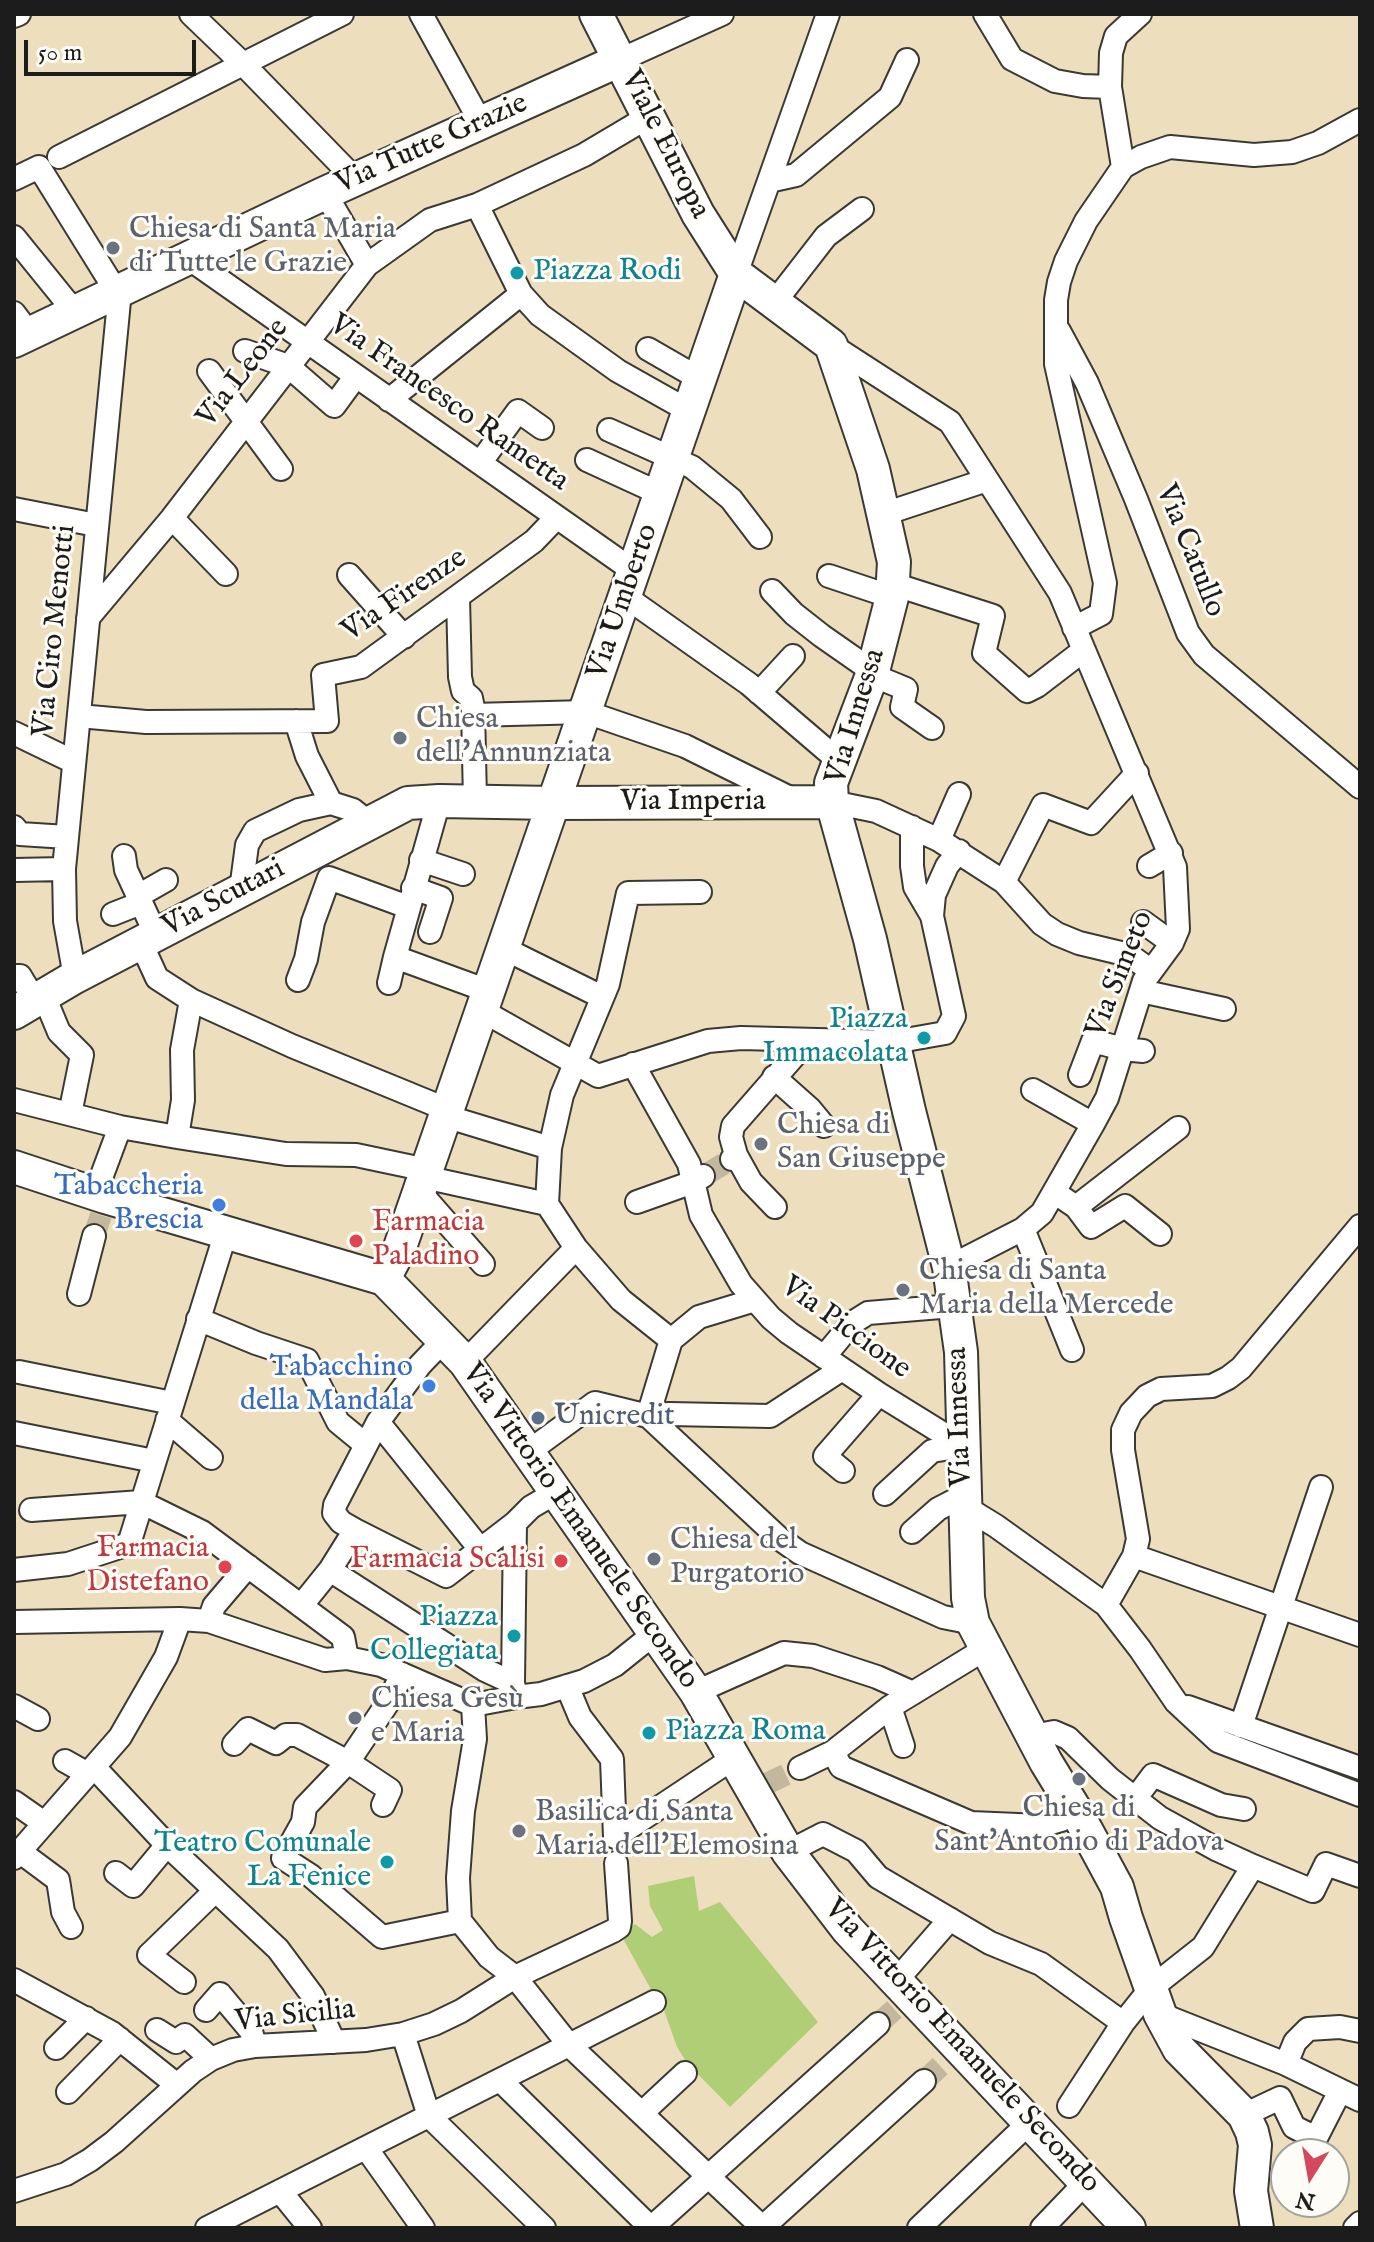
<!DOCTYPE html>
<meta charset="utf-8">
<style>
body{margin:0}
#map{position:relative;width:1374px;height:2242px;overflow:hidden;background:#eddfbd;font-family:"IM FELL English",serif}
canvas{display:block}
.frame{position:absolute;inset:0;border:16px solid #1c1c1c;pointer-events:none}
.north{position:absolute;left:1270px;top:2138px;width:80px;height:80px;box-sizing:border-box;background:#fdfcf7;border:2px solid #a3a29f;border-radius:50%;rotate:191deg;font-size:22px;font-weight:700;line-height:32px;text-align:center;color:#1c1c1c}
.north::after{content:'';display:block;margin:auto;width:28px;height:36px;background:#d1495b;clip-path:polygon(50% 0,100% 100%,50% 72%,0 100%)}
.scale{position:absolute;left:24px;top:40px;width:172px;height:36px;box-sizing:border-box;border:4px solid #1c1c1c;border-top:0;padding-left:10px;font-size:24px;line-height:28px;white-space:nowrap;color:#1c1c1c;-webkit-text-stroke:6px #fdfcf7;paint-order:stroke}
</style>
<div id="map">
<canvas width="1374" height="2242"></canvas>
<div class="frame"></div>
<div class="north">N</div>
<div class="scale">50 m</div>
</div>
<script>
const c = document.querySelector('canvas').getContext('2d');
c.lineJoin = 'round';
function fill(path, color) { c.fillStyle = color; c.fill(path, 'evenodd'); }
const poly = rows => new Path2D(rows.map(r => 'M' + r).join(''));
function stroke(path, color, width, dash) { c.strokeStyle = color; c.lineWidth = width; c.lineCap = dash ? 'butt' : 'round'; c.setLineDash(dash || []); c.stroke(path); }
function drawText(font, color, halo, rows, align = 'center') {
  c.font = font + ' "IM FELL English",serif'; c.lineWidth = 6; c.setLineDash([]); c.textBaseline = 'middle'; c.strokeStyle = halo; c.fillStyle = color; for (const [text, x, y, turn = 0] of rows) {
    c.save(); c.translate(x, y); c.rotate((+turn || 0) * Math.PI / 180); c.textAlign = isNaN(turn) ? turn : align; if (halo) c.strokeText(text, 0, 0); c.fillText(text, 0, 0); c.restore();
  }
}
fill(poly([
 [694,1876,699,1911,720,1902,818,2022,730,2107,687,2063,677,2047,658,1993,654,1995,621,1935,635,1924,652,1937,663,1930,650,1906,648,1886]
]), '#b0ce75');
stroke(poly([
 [705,1175,732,1159],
 [94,1236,102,1212],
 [766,1784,800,1768],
 [878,2024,896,2008],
 [924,2081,946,2061]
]), '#c3b89d', 22, [22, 11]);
const street = poly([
 [191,14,243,64,355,179],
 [421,14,481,123],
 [985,14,1012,59,1055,81,1083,86,1110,87,1123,167],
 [14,16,19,14],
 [620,60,722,14],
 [1110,87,1111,53,1116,36,1140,14],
 [59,157,342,14],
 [14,179,39,167,116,291,119,301,64,869,65,921,75,977],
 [769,181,796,175,890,97,907,60],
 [325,193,367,265],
 [477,205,521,294,540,315,618,371,689,411],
 [14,237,74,311],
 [187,257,635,572],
 [736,274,828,14],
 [774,303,826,236,862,209],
 [14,313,29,333],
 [1059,331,1087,383,1136,499,1188,633,1204,655,1360,787],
 [831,345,950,422,1060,593,1175,867,1178,929,1172,943,1144,981,1107,1098,1093,1124,1042,1213,1023,1229,949,1267],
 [648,349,700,379],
 [245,351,288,366,334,406,356,376],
 [209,371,281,469],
 [389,400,521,294],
 [609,430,692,467,731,499,760,537],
 [587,460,661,494],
 [480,463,518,411,542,428],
 [14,509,96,525],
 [884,514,987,480],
 [172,518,226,574],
 [349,575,404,637],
 [829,576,892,597],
 [893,584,993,616,984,653,1027,691,1037,686,1084,650],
 [772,591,794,614,822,636,865,666,874,669],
 [626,597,749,684,839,761],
 [458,598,460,677,463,691,471,698,473,708,475,801],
 [88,618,172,518,367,265,430,220,477,205,584,155,648,117],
 [1074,628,1101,614,1105,583,1056,364,1056,300,1059,282,1066,261,1086,221,1123,167,1141,157,1170,147,1254,155,1292,152,1318,143,1360,120],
 [872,675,906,689,902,707,932,728],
 [759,693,793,656],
 [473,715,586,712,685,746,792,799],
 [79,716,146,722,327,721,323,675,361,667,534,541,557,517],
 [296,721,307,756,331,803],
 [14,733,74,762],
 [439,801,395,957,488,991],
 [832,802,876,811,939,840,1004,882,1042,924,1057,934,1079,943,1129,955,1150,970],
 [331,803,353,810,368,822],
 [14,827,20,834,67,837],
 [912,827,912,866,915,887,932,916],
 [939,840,959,794],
 [124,856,126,870,156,935],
 [421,860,463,874],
 [1149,866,1171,853],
 [14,870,64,869],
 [1004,882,1043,805,1091,823,1137,773],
 [413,888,441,898,430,932],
 [241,890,247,845,255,831,299,810,331,803],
 [138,896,166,880],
 [113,914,141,903],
 [1143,922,1172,943],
 [141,943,157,978,191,1000,292,1046,436,1105,445,1116,550,1148],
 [503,948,602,997],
 [14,976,20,976,35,1001],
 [298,980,306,959,313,922,329,878,408,907],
 [389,983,395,957],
 [1141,991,1224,1009],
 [44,996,59,1032,82,1055,70,1114],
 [481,1010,598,1076,708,1041,741,1038,894,1042,945,1033,954,1016,932,916,934,895,947,866,959,851],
 [633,1064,689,1164,701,1215,741,1284,771,1318,789,1333,879,1394,963,1446],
 [1080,1075,1093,1041,1123,1049,1143,1051],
 [774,1077,810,1109,824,1126],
 [1033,1090,1093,1124],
 [14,1100,120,1127,177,1137,286,1154,356,1155,427,1170],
 [177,1137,183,1100,182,1050,191,1000],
 [736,1155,751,1182,775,1207],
 [732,1159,736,1155,731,1137,733,1126,808,1040],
 [424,1177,547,1204],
 [419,1191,483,1264],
 [1054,1192,1076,1207,1091,1227,1125,1206,1160,1234],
 [95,1194,120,1127],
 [637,1202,693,1182,703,1176],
 [547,1204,550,1148,562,1095,608,984,628,893,700,892],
 [547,1204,576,1248,621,1300,671,1340],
 [1076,1207,1178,1128],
 [1023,1229,1072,1350],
 [79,1294,94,1236],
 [198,1319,256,1343,307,1360,338,1422,366,1445],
 [671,1340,699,1317,755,1300],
 [824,1357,852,1323,868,1313,953,1306],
 [465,1362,576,1248],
 [19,1372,172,1403],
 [648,1416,780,1539,800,1553,943,1617,973,1623],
 [648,1416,671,1340],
 [167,1420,211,1458],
 [378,1422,480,1549],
 [14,1433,154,1461],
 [528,1452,595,1403,648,1416,669,1414,770,1416,842,1369],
 [843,1471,825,1456,879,1394],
 [555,1493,531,1507,515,1523,513,1683,516,1697,541,1694,584,1681,615,1665,655,1633],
 [885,1494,932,1451,963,1446],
 [965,1507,996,1526,1106,1605,1140,1649,1176,1702,1218,1741,1360,1795],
 [31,1510,141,1502,202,1532,343,1637,347,1658],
 [355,1530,446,1576,515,1523],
 [912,1532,938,1509,965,1495],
 [1134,1556,1360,1635],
 [14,1570,68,1564,129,1544,226,1232],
 [330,1570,485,1670,513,1683],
 [1106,1605,1134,1556,1138,1539,1123,1450,1123,1430,1131,1413,1147,1396,1161,1389,1212,1386,1228,1378,1241,1368,1360,1226],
 [301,1606,330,1570,355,1530,341,1522,334,1513,335,1505,378,1422,420,1365,444,1340],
 [209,1621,214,1606,248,1566],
 [14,1622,180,1619,209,1621,325,1660,347,1658,381,1665,473,1705],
 [402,1674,389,1701,348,1762,305,1807,303,1822,283,1858,311,1876,382,1937,460,1921],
 [567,1686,580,1717,612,1759,615,1837],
 [696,1692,784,1653,813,1656,877,1677,913,1693],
 [14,1706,38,1719],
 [890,1707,903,1746],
 [1188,1707,1360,1768],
 [1241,1726,1321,1487],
 [1033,1736,1054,1732,1068,1738,1110,1779,1160,1818,1218,1850,1253,1866,1313,1891,1326,1864,1360,1876],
 [234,1744,248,1729,276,1743,286,1735,297,1735,348,1762,390,1790,383,1805],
 [833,1752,841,1767,971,1823,1041,1826,1061,1820,1076,1811],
 [65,1761,88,1774],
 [94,1767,167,1845,278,1949,313,1996,334,2042],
 [800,1768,833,1752,890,1707,985,1649],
 [1135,1799,1153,1775,1221,1805,1244,1809],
 [14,1802,44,1823],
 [615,1837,735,1757],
 [19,1851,58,1880,63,1912,71,1927],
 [788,1852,823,1834,856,1851,878,1877,990,1943,1041,1964,1123,2023],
 [14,1858,120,1737,166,1657,180,1619],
 [116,1873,133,1886,167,1845],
 [460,1921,489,1957,515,1977,569,2045,763,2228],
 [460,1921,458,1878,463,1811,475,1739,473,1705,516,1697],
 [14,1980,112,2033,177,2085],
 [896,1981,950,1919],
 [184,1982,149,1955,215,1891],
 [206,2010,220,1994,251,2031,255,2046],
 [1160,2014,1286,2064,1360,2100],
 [157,2030,176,2042,185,2035,211,2059],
 [403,2034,429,2116,544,2228],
 [56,2048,86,2018],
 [1286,2064,1295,2042,1308,2029,1340,2027,1360,2031],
 [500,2080,651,2228],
 [68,2092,120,2039],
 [1069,2106,1123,2023,1151,1988,1203,1947,1253,1866],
 [642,2113,685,2073],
 [1244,2115,1280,2098,1294,2127,1316,2138,1340,2091],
 [366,2148,423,2228],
 [14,2191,66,2174,90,2160,114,2142,193,2071,211,2059,233,2050,255,2046,366,2040,403,2034,434,2024,461,2011,515,1977,613,1931,619,1927,620,1921,616,1863],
 [280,2191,310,2228],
 [207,2228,654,2002],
 [651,2228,878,2024],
 [762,2228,924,2081],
 [919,2228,1030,2122],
 [1042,2228,1086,2182],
 [1355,2228,1360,2223]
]);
const secondary = poly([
 [596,14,698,214,736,274,831,345,873,469,894,562,892,597,872,675,831,783,832,802,870,939,909,1111,949,1267,961,1352,968,1598,973,1623,1046,1762,1076,1811,1117,1887,1126,1918,1160,2014,1179,2049,1244,2115,1252,2132,1255,2145,1251,2191,1257,2228],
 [14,341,325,193,620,60],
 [14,1013,75,977,408,803,439,801,554,803,832,802],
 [14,1167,105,1197,384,1279,465,1362,696,1692,788,1852,848,1930,1129,2228],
 [384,1279,399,1250,736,274]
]);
stroke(street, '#3b3934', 26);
stroke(secondary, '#3b3934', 36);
stroke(street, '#fff', 22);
stroke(secondary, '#fff', 32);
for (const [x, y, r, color] of [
 [113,248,8,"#6b7280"],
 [517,273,8,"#0f9aa8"],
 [400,738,8,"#6b7280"],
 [924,1038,8,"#0f9aa8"],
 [761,1144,8,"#6b7280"],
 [219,1205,8,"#3f7fe0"],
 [356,1241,8,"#e0444e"],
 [903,1290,8,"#6b7280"],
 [429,1386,8,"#3f7fe0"],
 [538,1418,8,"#5c6f8a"],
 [654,1559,8,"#6b7280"],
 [561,1561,8,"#e0444e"],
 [225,1567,8,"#e0444e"],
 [514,1636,8,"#0f9aa8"],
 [355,1718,8,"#6b7280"],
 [649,1733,8,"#0f9aa8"],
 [1079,1779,8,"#6b7280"],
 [519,1831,8,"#6b7280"],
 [387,1862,8,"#0f9aa8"]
]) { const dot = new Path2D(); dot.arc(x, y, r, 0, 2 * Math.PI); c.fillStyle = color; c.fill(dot); stroke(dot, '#fdfcf7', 3); }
drawText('30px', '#1c1c1c', '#fdfcf7', [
 ["Via Tutte Grazie",432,145,-24],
 ["Viale Europa",664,145,63],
 ["Via Leone",244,374,-52],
 ["Via Francesco Rametta",448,404,35],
 ["Via Catullo",1189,551,68],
 ["Via Firenze",405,596,-34],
 ["Via Umberto",624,602,-71],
 ["Via Ciro Menotti",56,631,-84],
 ["Via Innessa",857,717,-73],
 ["Via Imperia",693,803],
 ["Via Scutari",224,899,-28],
 ["Via Simeto",1121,975,-68],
 ["Via Piccione",845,1329,36],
 ["Via Innessa",961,1417,-92],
 ["Via Vittorio Emanuele Secondo",579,1527,55],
 ["Via Sicilia",295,2017,-6],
 ["Via Vittorio Emanuele Secondo",961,2047,47]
]);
drawText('30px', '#5b616d', '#fdfcf7', [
 ["Chiesa di Santa Maria",129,231],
 ["di Tutte le Grazie",129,265],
 ["Chiesa",416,721],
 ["dell'Annunziata",416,755],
 ["Chiesa di",777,1127],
 ["San Giuseppe",777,1161],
 ["Chiesa di Santa",919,1273],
 ["Maria della Mercede",919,1307],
 ["Chiesa del",670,1542],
 ["Purgatorio",670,1576],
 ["Chiesa Gesù",371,1701],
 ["e Maria",371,1735],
 ["Chiesa di",1079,1810,"center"],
 ["Sant'Antonio di Padova",1079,1844,"center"],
 ["Basilica di Santa",535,1814],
 ["Maria dell'Elemosina",535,1848]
], 'left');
drawText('30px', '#0d838f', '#fdfcf7', [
 ["Piazza Rodi",533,273,"left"],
 ["Piazza",908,1021],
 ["Immacolata",908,1055],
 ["Piazza",498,1619],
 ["Collegiata",498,1653],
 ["Piazza Roma",665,1733,"left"],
 ["Teatro Comunale",371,1845],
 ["La Fenice",371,1879]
], 'right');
drawText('30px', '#366cbe', '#fdfcf7', [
 ["Tabaccheria",203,1188],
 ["Brescia",203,1222],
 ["Tabacchino",413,1369],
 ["della Mandala",413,1403]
], 'right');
drawText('30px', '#be3a42', '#fdfcf7', [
 ["Farmacia",372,1224,"left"],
 ["Paladino",372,1258,"left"],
 ["Farmacia",209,1550],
 ["Distefano",209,1584],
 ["Farmacia Scalisi",545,1561]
], 'right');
drawText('30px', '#4e5e75', '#fdfcf7', [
 ["Unicredit",554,1418]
], 'left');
</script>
